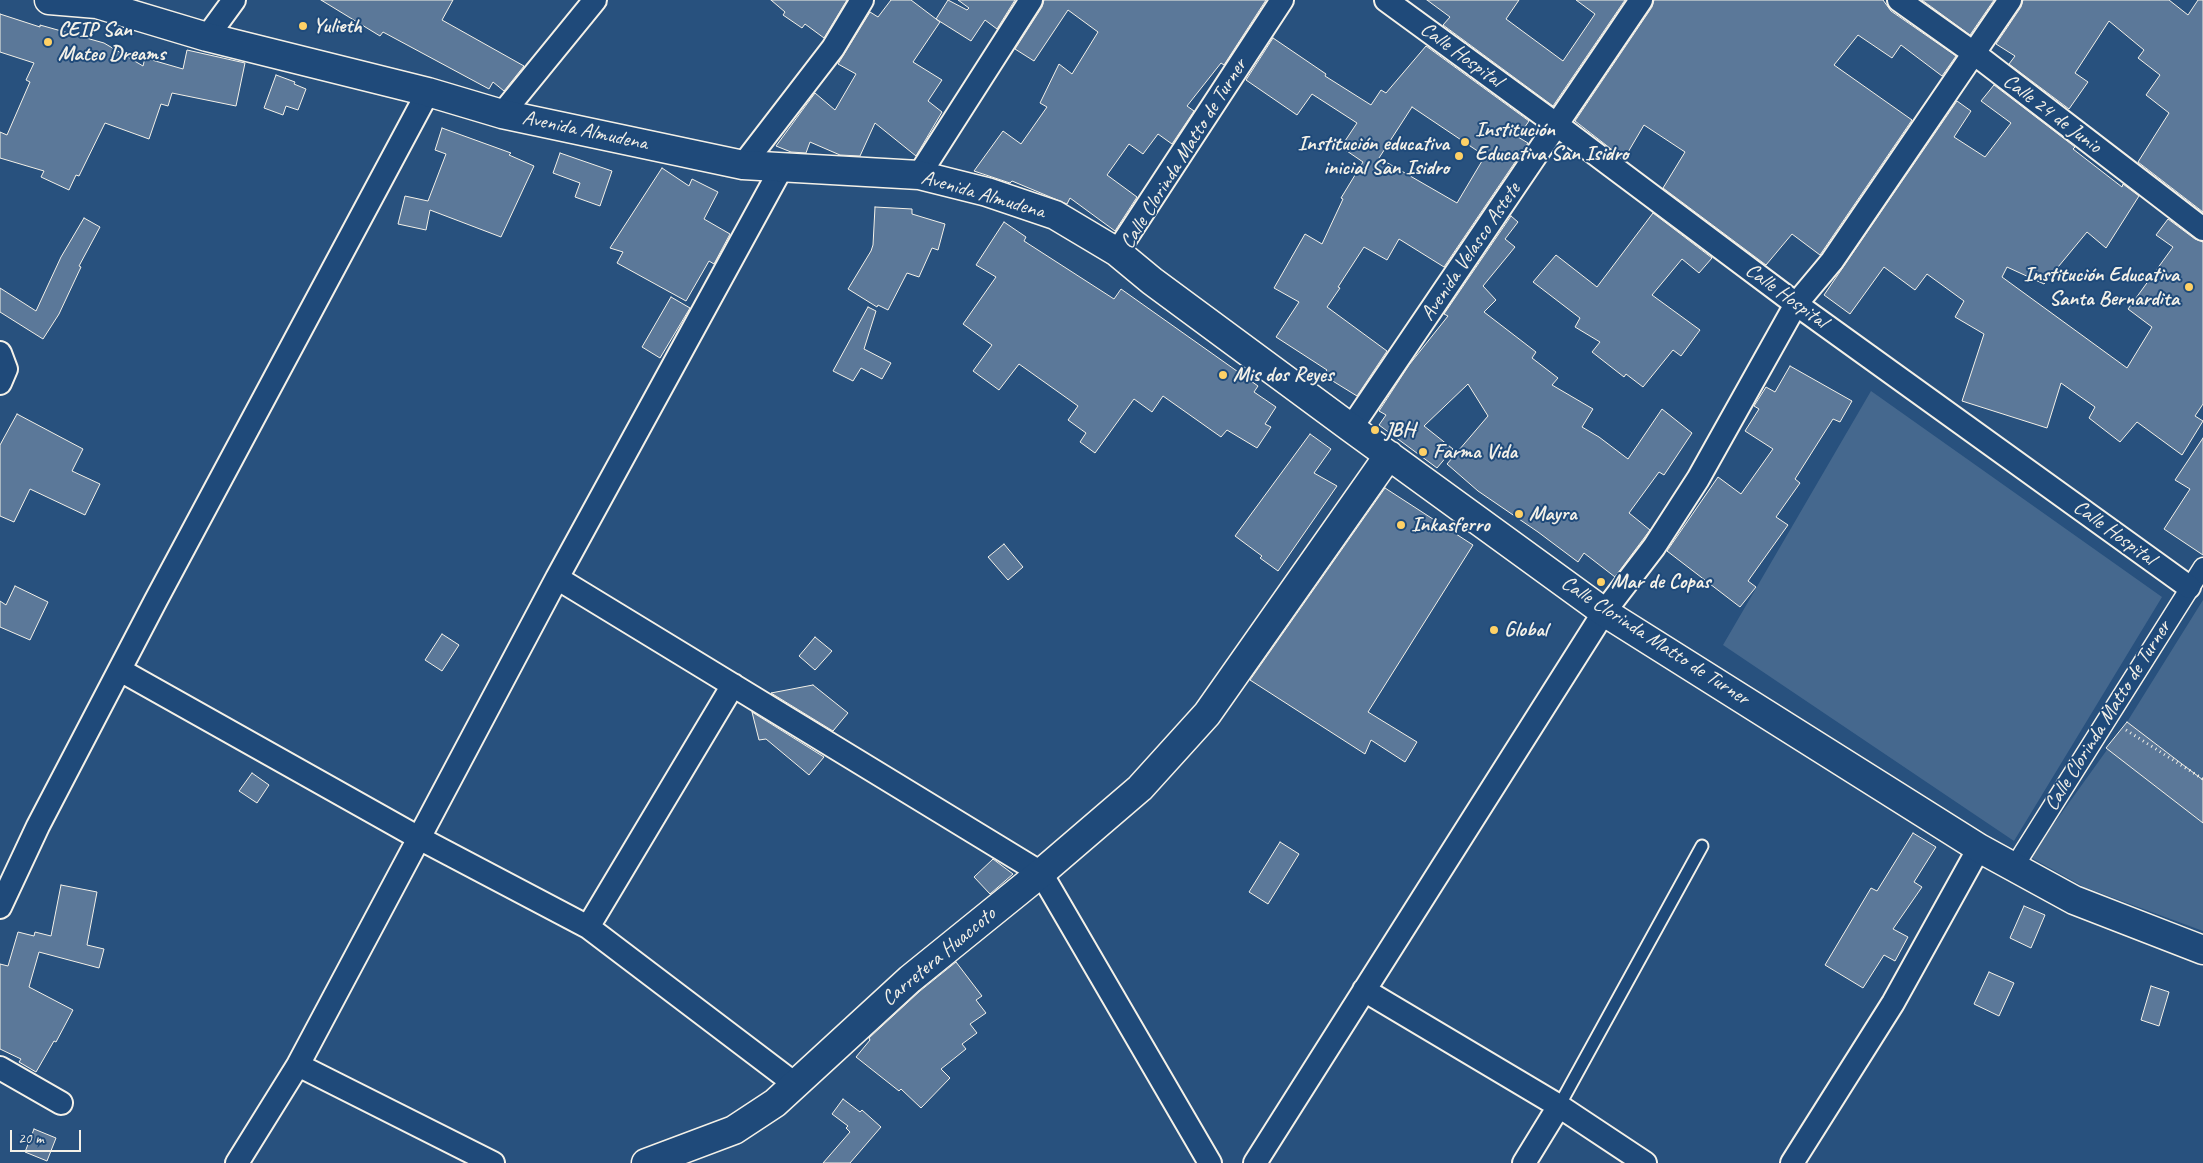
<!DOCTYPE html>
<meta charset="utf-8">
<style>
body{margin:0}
#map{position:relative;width:2203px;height:1163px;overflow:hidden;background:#28517e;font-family:Caveat,sans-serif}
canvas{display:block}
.scale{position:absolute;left:10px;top:1130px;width:71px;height:22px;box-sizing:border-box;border:2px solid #f4f1e8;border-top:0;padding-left:6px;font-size:15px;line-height:18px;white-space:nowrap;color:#f4f1e8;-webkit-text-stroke:4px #1f4a7a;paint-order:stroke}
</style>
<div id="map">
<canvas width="2203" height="1163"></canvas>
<div class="scale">20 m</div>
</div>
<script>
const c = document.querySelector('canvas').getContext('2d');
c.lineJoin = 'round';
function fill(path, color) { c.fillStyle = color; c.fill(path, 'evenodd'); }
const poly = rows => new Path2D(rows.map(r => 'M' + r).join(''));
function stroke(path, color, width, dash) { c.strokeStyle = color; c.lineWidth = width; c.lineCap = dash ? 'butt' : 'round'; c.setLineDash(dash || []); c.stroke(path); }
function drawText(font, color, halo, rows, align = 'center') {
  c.font = font + ' Caveat,sans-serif'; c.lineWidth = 4; c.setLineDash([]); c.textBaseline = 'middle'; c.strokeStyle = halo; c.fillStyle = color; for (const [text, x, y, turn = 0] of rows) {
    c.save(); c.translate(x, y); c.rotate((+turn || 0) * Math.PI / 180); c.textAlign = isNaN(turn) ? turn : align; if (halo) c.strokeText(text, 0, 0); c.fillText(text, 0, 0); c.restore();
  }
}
fill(poly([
 [1871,391,2162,597,2014,841,1723,645],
 [2203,600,2203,931,2084,887,2030,857,2127,722]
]), '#45688e');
const building = poly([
 [321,0,453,0,442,20,524,66,504,91,493,82,489,89,383,32,380,36,321,0],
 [771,0,847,0,824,38,805,24,802,28,783,15,785,12,771,0],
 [891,0,911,0,940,22,913,62,942,80,928,101,942,112,916,156,875,123,860,156,840,155,810,142,806,153,791,152,776,146,815,93,835,110,856,74,838,64,870,12,878,17,891,0],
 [948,0,967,10,969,8,958,0,1015,0,997,29,985,20,971,41,936,19,948,0],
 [1044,0,1266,0,1224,65,1221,63,1187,106,1194,111,1172,144,1158,134,1143,154,1129,144,1107,175,1137,197,1115,231,1070,198,1067,204,1012,181,1010,183,974,171,1003,131,1021,144,1047,107,1040,103,1059,64,1072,74,1098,32,1068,10,1034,61,1015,49,1042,7,1044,0],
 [1427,0,1519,0,1506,19,1563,61,1595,14,1576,0,1625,0,1553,106,1443,25,1450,17,1427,0],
 [1654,0,1883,0,1891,11,1956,56,1942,76,1901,45,1892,58,1858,35,1834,65,1912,120,1820,255,1792,234,1766,265,1663,188,1685,152,1644,125,1624,159,1575,121,1652,7,1654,0],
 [1922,0,1994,0,1970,35,1922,0],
 [2023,0,2169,0,2188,15,2198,0,2203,0,2203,212,2138,162,2169,113,2146,95,2160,75,2138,58,2144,50,2109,21,2075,73,2088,82,2069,109,2009,64,2015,56,1996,44,2021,7,2023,0],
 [0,14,40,27,40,25,104,43,143,66,145,58,183,69,187,50,245,63,236,106,172,93,168,106,161,104,149,139,105,123,79,176,76,175,69,190,41,177,44,171,0,158,0,132,7,135,30,82,26,80,34,63,0,52,0,14],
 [1273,38,1326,74,1325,76,1371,105,1381,90,1386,93,1426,46,1529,121,1518,137,1528,143,1444,267,1399,239,1387,260,1364,247,1338,287,1340,288,1327,307,1387,351,1357,396,1323,375,1327,370,1276,337,1299,302,1274,288,1305,234,1322,244,1343,199,1341,198,1363,162,1341,147,1357,123,1312,94,1297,115,1246,80,1273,38],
 [1412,107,1485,156,1457,203,1379,158,1412,107],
 [276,75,295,82,294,84,306,89,298,110,286,106,283,115,264,108,276,75],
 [1994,85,2075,147,2073,149,2122,187,2123,184,2139,196,2106,248,2087,232,2044,284,2007,267,2002,277,2127,368,2152,327,2128,309,2173,247,2156,235,2168,219,2195,239,2203,242,2203,404,2195,416,2203,421,2182,455,2137,422,2120,442,2089,418,2095,407,2061,383,2047,428,1962,401,1984,334,1955,317,1964,301,1927,274,1915,290,1884,267,1850,314,1824,295,1957,101,1971,111,1954,137,1985,157,2011,123,1981,101,1994,85],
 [442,128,511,153,509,155,534,166,501,237,430,210,426,230,398,224,405,196,428,201,446,154,435,150,442,128],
 [560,153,612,171,600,206,575,197,580,183,553,173,560,153],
 [662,168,689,186,692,179,718,192,704,219,730,234,714,264,709,261,686,301,617,263,623,252,610,248,662,168],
 [875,207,912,209,912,214,945,224,938,250,932,248,919,277,907,273,888,310,878,305,877,307,848,289,871,251,873,245,875,207],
 [1653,213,1712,258,1699,273,1682,259,1652,295,1700,330,1681,356,1673,350,1643,387,1626,374,1624,377,1592,352,1600,342,1575,327,1580,318,1533,282,1556,255,1597,287,1653,213],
 [1511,216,1518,222,1505,239,1515,247,1483,286,1496,300,1484,312,1536,352,1532,358,1558,378,1552,385,1593,409,1582,427,1599,437,1628,459,1662,409,1692,433,1664,475,1659,472,1629,513,1650,530,1615,577,1584,553,1578,562,1538,532,1478,491,1447,464,1488,416,1468,384,1424,426,1453,449,1437,468,1379,425,1386,415,1379,411,1409,365,1448,316,1444,314,1511,216],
 [84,218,100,227,79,266,81,267,59,314,43,339,0,312,0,288,36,311,61,257,84,218],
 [1004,222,1026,237,1024,241,1114,299,1121,289,1258,386,1254,392,1276,407,1265,424,1271,427,1257,448,1227,430,1221,437,1163,396,1152,412,1134,399,1095,453,1080,442,1086,433,1068,420,1078,406,1019,364,999,390,973,371,992,345,963,324,996,277,976,265,1004,222],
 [671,297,690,308,660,358,642,347,671,297],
 [868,307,876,311,864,349,891,363,882,379,861,368,853,381,833,371,868,307],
 [1790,366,1852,401,1840,422,1833,419,1795,479,1800,483,1776,517,1788,525,1748,581,1756,587,1740,607,1667,551,1718,477,1741,494,1773,449,1745,431,1759,409,1754,406,1766,387,1775,392,1790,366],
 [17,414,83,449,72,471,100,484,85,515,30,489,14,522,0,516,0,445,17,414],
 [1310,434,1331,449,1314,473,1337,486,1278,571,1260,558,1262,556,1235,536,1310,434],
 [2203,438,2203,555,2164,529,2190,489,2175,480,2203,438],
 [1385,488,1473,545,1368,712,1417,742,1405,762,1371,740,1365,754,1250,680,1385,488],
 [1004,544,1023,567,1008,580,988,557,1004,544],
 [15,586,48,602,30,640,0,627,0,601,6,605,15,586],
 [442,634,459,645,442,671,425,660,442,634],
 [815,637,832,651,815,670,799,656,815,637],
 [813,685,848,713,833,731,771,693,813,685],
 [752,712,824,757,809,775,766,739,759,740,752,712],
 [2127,722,2203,780,2203,823,2106,748,2127,722],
 [252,773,269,785,257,803,239,791,252,773],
 [1913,833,1936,847,1914,882,1922,887,1893,929,1908,937,1895,961,1884,955,1863,988,1825,965,1871,888,1877,891,1913,833],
 [1280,842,1299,854,1268,904,1249,892,1280,842],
 [993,859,1013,874,990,894,974,877,993,859],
 [61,885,97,892,87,945,104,949,99,968,39,952,29,987,73,1010,56,1042,54,1041,36,1072,19,1062,21,1059,0,1049,0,964,8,966,18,932,34,936,35,932,51,936,61,885],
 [2024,906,2045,915,2031,948,2010,938,2024,906],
 [956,962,982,996,976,1000,986,1013,970,1024,977,1033,962,1044,966,1049,941,1069,950,1078,921,1108,901,1089,899,1091,856,1057,870,1040,869,1038,920,991,956,962],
 [1989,972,2014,983,1999,1016,1974,1004,1989,972],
 [2151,986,2169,992,2159,1026,2141,1020,2151,986],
 [843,1099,860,1112,862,1110,881,1127,850,1163,823,1163,850,1132,846,1128,848,1126,832,1114,843,1099],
 [34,1129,56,1138,47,1161,25,1152,34,1129]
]);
fill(building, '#5b7899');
stroke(building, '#f4f1e8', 1);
const service = poly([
 [1559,1106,1702,846]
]);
const pedestrian = poly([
 [2014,867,2203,567]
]);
const minor = poly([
 [1386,0,1557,125,1796,304,2189,587],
 [1899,0,1975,54,2203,229],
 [207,37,234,0],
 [502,114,595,0],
 [743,165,833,48,862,0],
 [919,175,1031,0],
 [1117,252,1282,0],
 [0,353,6,369,0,383],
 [1351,428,1641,0],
 [557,578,782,167],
 [120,670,419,838,298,1065,237,1163],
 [0,907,38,826,156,600,428,92],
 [588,927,733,685],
 [1364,990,1559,1106],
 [298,1065,493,1163],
 [0,1068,61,1103],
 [795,1084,588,927,419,838,557,578,1041,873,1210,1163],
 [1255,1163,1604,612,1654,547,1698,479,1796,304,1832,261,2010,0],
 [1524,1163,1559,1106,1645,1163],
 [1792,1163,1893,1003,1979,848]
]);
const tertiary = poly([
 [49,0,97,4,207,37,428,92,502,114,743,165,919,175,987,192,1055,215,1117,252,1152,281,1351,428,1604,612,1979,848,2074,900,2203,950],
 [646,1163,734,1130,775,1103,910,979,1041,873,1140,788,1207,714,1389,455]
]);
stroke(service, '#f4f1e8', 15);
stroke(pedestrian, '#f4f1e8', 21);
stroke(minor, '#f4f1e8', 26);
stroke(tertiary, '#f4f1e8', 31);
stroke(poly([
 [2126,730,2203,779]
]), '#f4f1e8', 3, [1, 4]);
stroke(service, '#1f4a7a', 11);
stroke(pedestrian, '#1f4a7a', 18);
stroke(minor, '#1f4a7a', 22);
stroke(tertiary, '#1f4a7a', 28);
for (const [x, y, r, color] of [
 [303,26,5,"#ffd166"],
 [48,42,5,"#ffd166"],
 [1465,142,5,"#ffd166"],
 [1459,156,5,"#ffd166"],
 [2189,287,5,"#ffd166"],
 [1223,375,5,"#ffd166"],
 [1375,430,5,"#ffd166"],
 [1423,452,5,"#ffd166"],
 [1519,514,5,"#ffd166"],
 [1401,525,5,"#ffd166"],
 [1601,582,5,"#ffd166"],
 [1494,630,5,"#ffd166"]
]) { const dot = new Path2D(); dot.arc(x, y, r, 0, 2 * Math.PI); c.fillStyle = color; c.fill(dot); stroke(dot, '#1f4a7a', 2); }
drawText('bold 21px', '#f4f1e8', '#1f4a7a', [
 ["Yulieth",313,26],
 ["CEIP San",58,30],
 ["Mateo Dreams",58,54],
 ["Institución",1475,130],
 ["Educativa San Isidro",1475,154],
 ["Institución educativa",1449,144,"right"],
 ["inicial San Isidro",1449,168,"right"],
 ["Institución Educativa",2179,275,"right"],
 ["Santa Bernardita",2179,299,"right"],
 ["Mis dos Reyes",1233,375],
 ["JBH",1385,430],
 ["Farma Vida",1433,452],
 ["Mayra",1529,514],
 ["Inkasferro",1411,525],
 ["Mar de Copas",1611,582],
 ["Global",1504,630]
], 'left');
drawText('21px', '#f4f1e8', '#1f4a7a', [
 ["Calle Hospital",1461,55,36],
 ["Calle 24 de Junio",2052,114,37],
 ["Avenida Almudena",585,131,12],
 ["Calle Clorinda Matto de Turner",1184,154,-58],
 ["Avenida Almudena",983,195,16],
 ["Avenida Velasco Astete",1471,252,-56],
 ["Calle Hospital",1786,296,36],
 ["Calle Hospital",2114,533,36],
 ["Calle Clorinda Matto de Turner",1655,641,33],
 ["Calle Clorinda Matto de Turner",2108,716,-58],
 ["Carretera Huaccoto",939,957,-40]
]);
</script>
